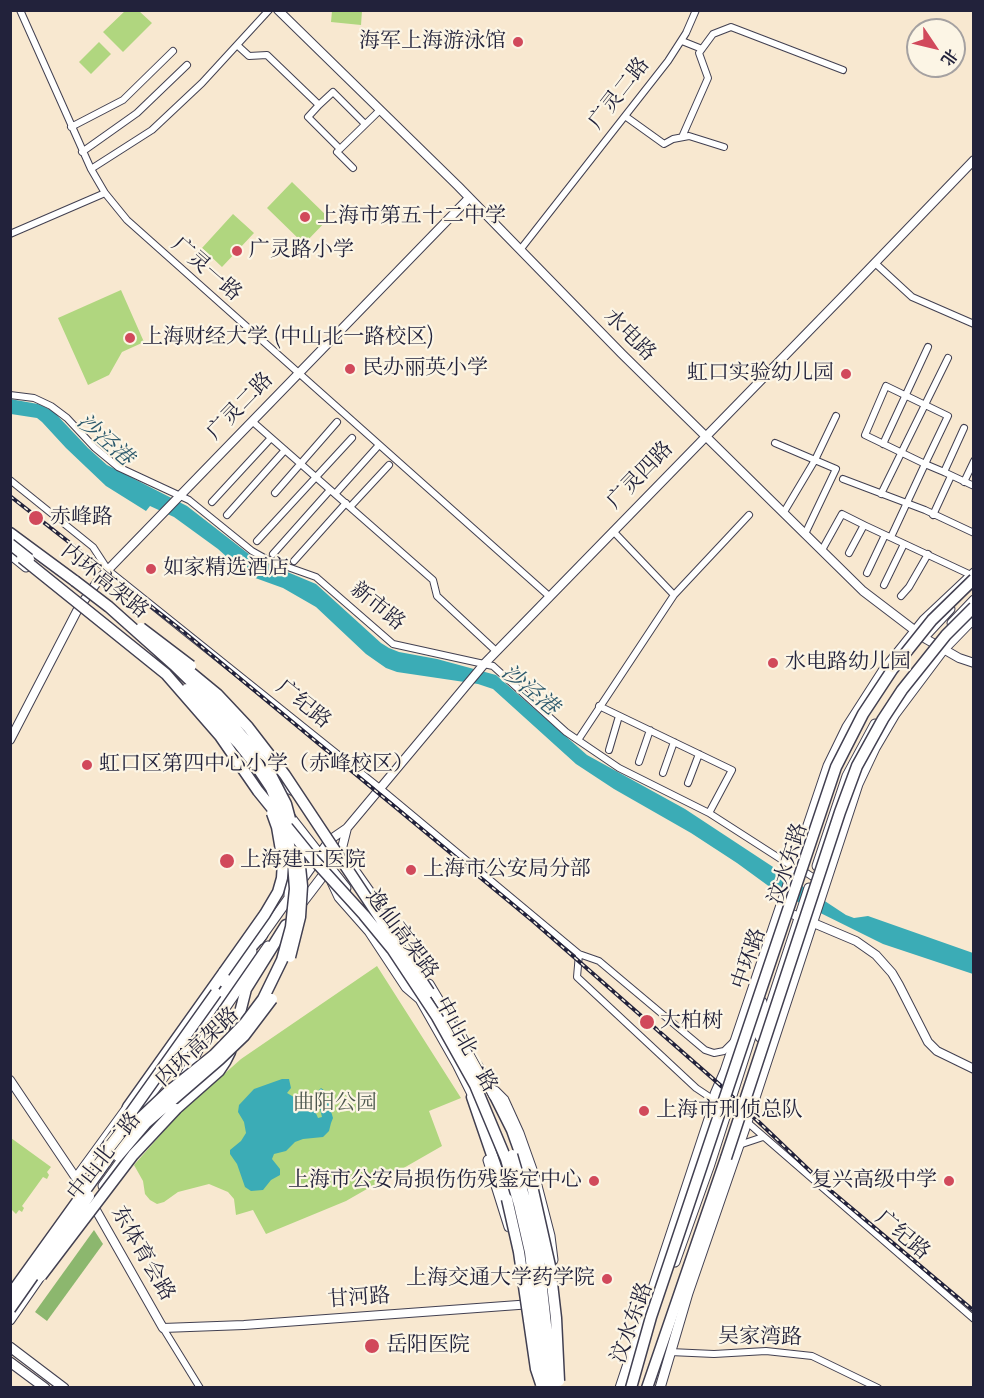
<!DOCTYPE html>
<meta charset="utf-8">
<style>
body{margin:0}
#map{position:relative;width:984px;height:1398px;overflow:hidden;background:#f8e8d0;font-family:Cardo,"Noto Serif SC",serif}
canvas{display:block}
.frame{position:absolute;inset:0;border:12px solid #22223b;pointer-events:none}
.north{position:absolute;left:906px;top:18px;width:60px;height:60px;box-sizing:border-box;background:#fcf5e5;border:2px solid #a5a1a1;border-radius:50%;rotate:125deg;font-size:16px;font-weight:700;line-height:24px;text-align:center;color:#22223b}
.north::after{content:'';display:block;margin:auto;width:21px;height:27px;background:#d1495b;clip-path:polygon(50% 0,100% 100%,50% 72%,0 100%)}
</style>
<div id="map">
<canvas width="984" height="1398"></canvas>
<div class="frame"></div>
<div class="north">北</div>
</div>
<script>
const c = document.querySelector('canvas').getContext('2d');
c.lineJoin = 'round';
function fill(path, color) { c.fillStyle = color; c.fill(path, 'evenodd'); }
const poly = rows => new Path2D(rows.map(r => 'M' + r).join(''));
function stroke(path, color, width, dash) { c.strokeStyle = color; c.lineWidth = width; c.lineCap = dash ? 'butt' : 'round'; c.setLineDash(dash || []); c.stroke(path); }
function drawText(font, color, halo, rows, align = 'center') {
  c.font = font + ' Cardo,"Noto Serif SC",serif'; c.lineWidth = 4.5; c.setLineDash([]); c.textBaseline = 'middle'; c.strokeStyle = halo; c.fillStyle = color; for (const [text, x, y, turn = 0] of rows) {
    c.save(); c.translate(x, y); c.rotate((+turn || 0) * Math.PI / 180); c.textAlign = isNaN(turn) ? turn : align; if (halo) c.strokeText(text, 0, 0); c.fillText(text, 0, 0); c.restore();
  }
}
fill(poly([
 [126,10,139,11,152,23,123,52,103,32],
 [362,11,361,25,331,22,332,11],
 [99,42,111,54,91,74,79,62],
 [292,182,329,218,304,244,267,208],
 [233,214,254,233,222,267,202,248],
 [121,290,144,342,122,352,109,375,88,385,58,318],
 [377,966,461,1098,429,1111,442,1146,346,1201,266,1234,253,1210,236,1215,234,1199,228,1192,209,1184,178,1192,164,1202,157,1204,150,1200,145,1194,143,1181,134,1165,178,1115,241,1059],
 [11,1138,51,1167,47,1172,49,1175,47,1179,43,1177,22,1206,24,1208,22,1212,19,1210,16,1214,11,1209]
]), '#b0d67f');
fill(poly([
 [94,1230,103,1244,47,1321,35,1312]
]), '#8cb76e');
fill(poly([
 [10,399,38,404,53,411,88,448,107,465,187,506,254,558,316,584,381,643,389,648,399,652,437,659,496,675,587,755,685,809,846,915,854,918,868,916,973,953,973,974,883,944,774,890,737,863,691,833,614,789,576,764,493,689,478,684,397,672,386,668,366,654,316,607,283,588,247,575,218,549,174,517,150,506,146,511,106,486,66,448,42,422,37,418,11,414],
 [282,1079,289,1079,291,1088,287,1093,314,1109,318,1118,322,1117,319,1105,313,1101,315,1094,321,1088,325,1091,333,1118,331,1123,329,1131,323,1137,303,1139,295,1142,286,1151,274,1154,272,1159,280,1169,280,1175,271,1180,263,1190,251,1191,245,1187,237,1164,230,1154,230,1150,241,1141,246,1133,244,1122,238,1112,239,1105,254,1089]
]), '#3bacb6');
const minor = poly([
 [20,10,91,169,105,193,127,220,549,596],
 [682,41,702,49],
 [237,45,249,56,267,55,319,105,308,117,340,149,337,152,353,168],
 [319,105,333,92,365,124],
 [625,116,664,144,673,139,689,136,724,147],
 [71,127,123,100,173,51],
 [682,137,708,78,699,53,713,34,731,27,843,70],
 [340,149,380,110],
 [82,152,137,113,187,65],
 [91,169,152,130,202,83,269,10],
 [10,234,105,193],
 [520,250,668,61,686,33,696,10],
 [875,263,912,297,974,324],
 [10,395,34,398,51,406,67,418,95,448,118,467,189,500,252,551,268,560,316,577,393,644,493,666,566,732,619,768,709,813,793,867,805,872,819,881],
 [253,422,433,580,437,596,496,651],
 [775,443,836,469,805,534],
 [883,444,928,347],
 [944,472,964,428],
 [843,479,925,510,974,533],
 [10,480,93,547,108,570,381,789,579,954,599,961,705,1050,714,1053,724,1051,734,1041],
 [964,482,974,461],
 [275,493,337,422],
 [335,494,379,445],
 [881,494,948,358],
 [212,502,271,438],
 [350,507,389,465],
 [784,512,815,460,836,416],
 [227,515,285,450],
 [933,515,951,476],
 [613,531,674,595],
 [891,537,925,464,948,416,886,386,865,435,925,464,944,472,974,486],
 [257,541,352,438],
 [822,550,842,514,864,525],
 [849,553,864,525,971,575],
 [273,554,330,490],
 [294,561,346,503],
 [867,573,885,535],
 [884,585,904,544],
 [901,596,909,587,928,554],
 [599,706,732,770,709,813],
 [578,740,674,595,749,515],
 [609,750,619,716],
 [639,762,650,730],
 [663,773,674,742],
 [688,783,699,754],
 [579,954,577,977,696,1088,717,1102],
 [726,1107,747,1122,974,1319],
 [739,1145,763,1137],
 [163,1328,200,1388],
 [670,1352,714,1354,766,1351,812,1356,878,1388]
]);
const tertiary = poly([
 [10,740,78,609,100,578,469,198],
 [785,911,856,941,876,955,892,973,899,985,928,1042,937,1051,974,1069],
 [10,1080,86,1193],
 [92,1203,163,1328,244,1325,532,1304]
]);
const secondary = poly([
 [278,10,458,186,622,354,863,591,926,639,959,658,974,663],
 [331,839,347,828,485,663,845,294,974,160],
 [341,852,347,828]
]);
const primary = poly([
 [10,554,26,567],
 [952,623,974,600],
 [925,636,950,609],
 [270,765,284,786,297,793],
 [288,814,346,888],
 [350,864,391,922,415,962],
 [289,865,289,896],
 [817,866,847,776,875,724],
 [332,882,339,897,369,931,406,987,420,999,457,1064,476,1102],
 [299,907,341,852],
 [259,940,331,839],
 [429,984,453,1024],
 [760,1037,809,888],
 [478,1066,494,1096],
 [182,1081,205,1037,268,946],
 [495,1091,504,1100,519,1133,535,1178,550,1236,553,1260],
 [138,1111,175,1062,252,951],
 [488,1160,509,1227],
 [77,1177,128,1107],
 [103,1186,132,1146],
 [675,1262,709,1167,762,1002],
 [10,1320,44,1271],
 [10,1347,64,1388],
 [10,1362,45,1388],
 [620,1388,715,1101,715,1094,725,1071,828,766,847,727,883,671,924,620,974,573],
 [660,1388,688,1293,747,1122,858,784,875,748,895,714,943,650,974,618]
]);
const trunk = poly([
 [10,533,75,581],
 [224,982,239,961,262,935],
 [492,1090,512,1130,532,1186],
 [472,1097,507,1199],
 [128,1107,224,972],
 [176,1109,219,1071,225,1062,230,1052,246,989,286,925],
 [647,1388,726,1158]
]);
stroke(minor, '#424051', 8);
stroke(tertiary, '#424051', 10);
stroke(secondary, '#424051', 10);
stroke(primary, '#424051', 11);
stroke(trunk, '#424051', 13);
stroke(minor, '#fff', 6);
stroke(tertiary, '#fff', 8);
stroke(secondary, '#fff', 8);
stroke(primary, '#fff', 9);
stroke(trunk, '#fff', 10);
const rail = poly([
 [10,496,185,633,534,922,719,1084,831,1191,974,1311]
]);
stroke(rail, '#22223b', 4);
stroke(rail, '#fcf5e5', 1.5, [4.5]);
const trunkBridge = poly([
 [10,544,29,559],
 [22,558,166,674,220,736,258,791,314,860,364,915,392,949,437,1017,475,1085,506,1159,519,1204,530,1252,546,1388],
 [75,581,109,607,174,665,220,710,248,743,269,771,286,804,290,819],
 [141,628,191,666],
 [183,666,217,694,248,727,285,775,429,992],
 [290,957,300,917,302,886,299,857],
 [224,972,265,914,278,892,282,878,283,862,277,827,272,813],
 [447,1020,465,1050,479,1077],
 [512,1155,530,1217,539,1262,553,1388],
 [118,1156,146,1123,220,1059,244,1036,272,999],
 [726,1158,840,812,857,766,883,719,902,690,946,635,974,607],
 [98,1159,216,993],
 [532,1186,550,1266,556,1318,559,1381],
 [507,1199,519,1252,536,1369,541,1384],
 [41,1276,133,1155,176,1109],
 [10,1295,130,1128,168,1092,214,1055,245,1023,263,999,282,960,291,927,295,889,293,862,282,814,271,788,257,767,238,743,187,689],
 [10,1309,89,1196],
 [631,1388,651,1317,836,767,863,714,892,670,932,620,974,579]
]);
stroke(trunkBridge, '#424051', 13, []);
stroke(trunkBridge, '#fff', 10);
for (const [x, y, r, color] of [
 [518,42,6,"#d1495b"],
 [305,217,6,"#d1495b"],
 [237,251,6,"#d1495b"],
 [130,338,6,"#d1495b"],
 [350,369,6,"#d1495b"],
 [846,374,6,"#d1495b"],
 [36,518,8,"#d1495b"],
 [151,569,6,"#d1495b"],
 [773,663,6,"#d1495b"],
 [87,765,6,"#d1495b"],
 [227,861,8,"#d1495b"],
 [411,870,6,"#d1495b"],
 [647,1022,8,"#d1495b"],
 [644,1111,6,"#d1495b"],
 [594,1181,6,"#d1495b"],
 [949,1181,6,"#d1495b"],
 [607,1279,6,"#d1495b"],
 [372,1346,8,"#d1495b"]
]) { const dot = new Path2D(); dot.arc(x, y, r, 0, 2 * Math.PI); c.fillStyle = color; c.fill(dot); stroke(dot, '#fcf5e5', 2); }
drawText('21px', '#22223b', '#fcf5e5', [
 ["海军上海游泳馆",506,42,"right"],
 ["上海市第五十二中学",317,217],
 ["广灵路小学",249,251],
 ["上海财经大学 (中山北一路校区)",142,338],
 ["民办丽英小学",362,369],
 ["虹口实验幼儿园",834,374,"right"],
 ["赤峰路",50,518],
 ["如家精选酒店",163,569],
 ["水电路幼儿园",785,663],
 ["虹口区第四中心小学（赤峰校区）",99,765],
 ["上海建工医院",240,861],
 ["上海市公安局分部",423,870],
 ["大柏树",660,1022],
 ["上海市刑侦总队",656,1111],
 ["上海市公安局损伤伤残鉴定中心",582,1181,"right"],
 ["复兴高级中学",937,1181,"right"],
 ["上海交通大学药学院",595,1279,"right"],
 ["岳阳医院",386,1346]
], 'left');
drawText('21px', '#22223b', '#fcf5e5', [
 ["广灵二路",620,94,-52],
 ["广灵一路",206,270,41],
 ["水电路",629,336,45],
 ["广灵二路",241,407,-46],
 ["广灵四路",641,476,-46],
 ["内环高架路",104,582,39],
 ["新市路",377,607,39],
 ["广纪路",303,705,39],
 ["汶水东路",789,864,-72],
 ["逸仙高架路",401,935,53],
 ["中环路",750,959,-71],
 ["中山北一路",465,1045,61],
 ["内环高架路",198,1048,-43],
 ["中山北二路",105,1157,-52],
 ["广纪路",902,1236,40],
 ["东体育会路",142,1254,60],
 ["甘河路",359,1299,-4],
 ["汶水东路",633,1323,-70],
 ["吴家湾路",760,1338,1]
]);
drawText('21px', '#4d584f', '#fcf5e5', [
 ["曲阳公园",335,1104]
]);
drawText('italic 22px', '#2c596c', '#fcf5e5', [
 ["沙泾港",104,441,41],
 ["沙泾港",529,691,39]
]);
</script>
